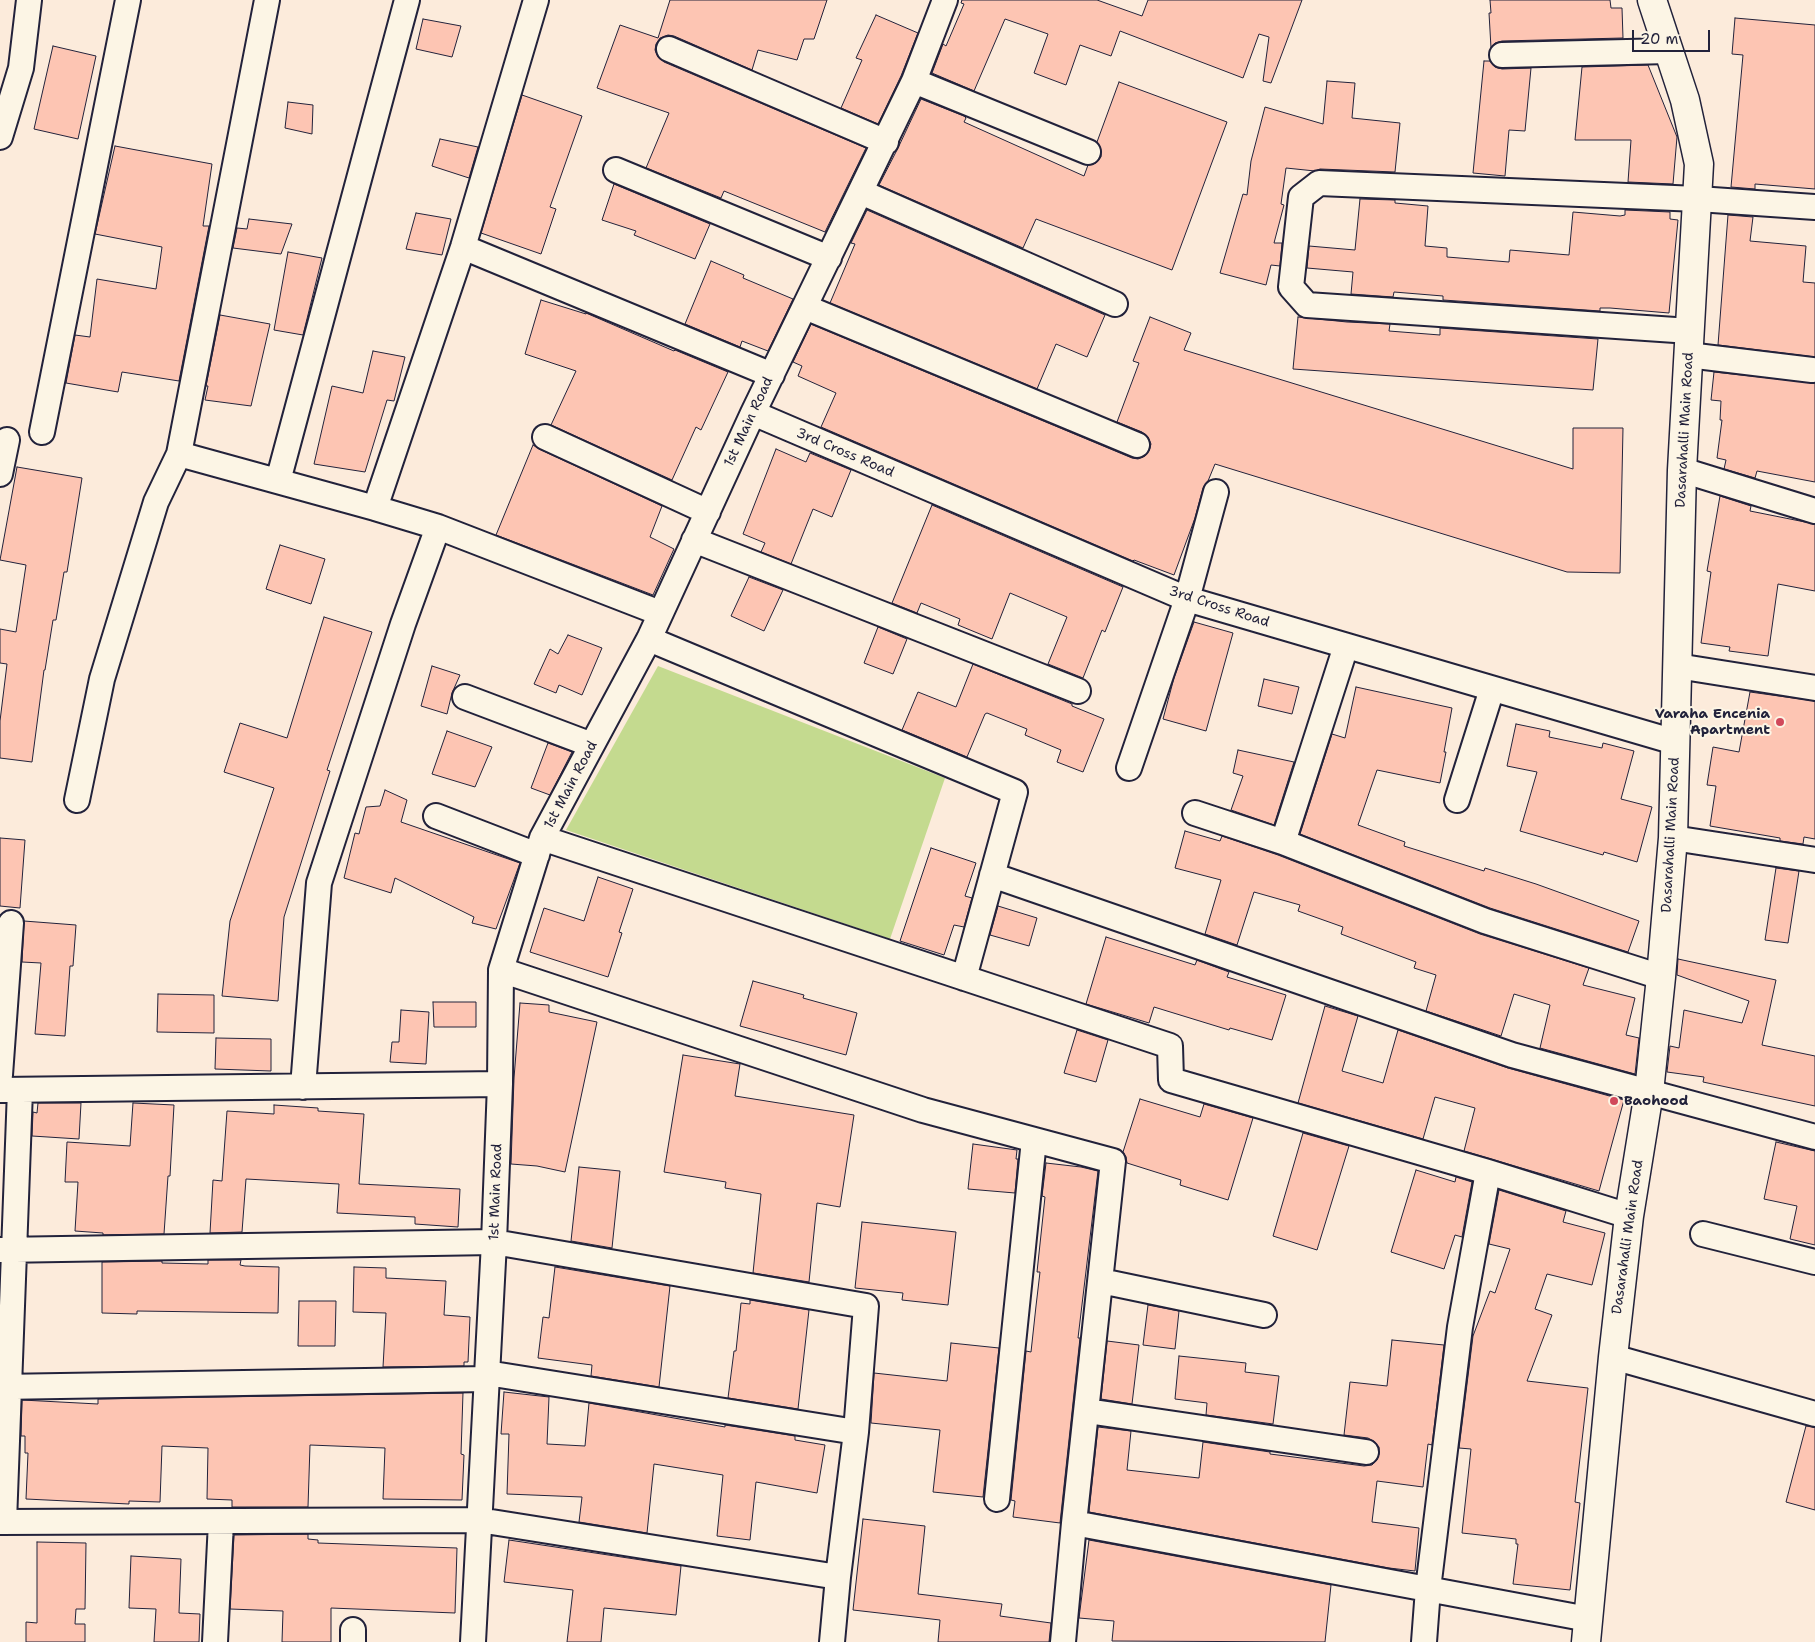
<!DOCTYPE html>
<style>
body{margin:0}
#map{position:relative;width:1815px;height:1642px;overflow:hidden;background:#fcebdb;font-family:"Shantell Sans",sans-serif}
canvas{display:block}
.scale{position:absolute;left:1632px;top:30px;width:78px;height:22px;box-sizing:border-box;border:2px solid #22223b;border-top:0;padding-left:6px;font-size:15px;line-height:18px;white-space:nowrap;color:#22223b;-webkit-text-stroke:4px #fcf5e5;paint-order:stroke}
</style>
<div id="map">
<canvas width="1815" height="1642"></canvas>
<div class="scale">20 m</div>
</div>
<script>
const c = document.querySelector('canvas').getContext('2d');
c.lineJoin = 'round';
function fill(path, color) { c.fillStyle = color; c.fill(path, 'evenodd'); }
const poly = rows => new Path2D(rows.map(r => 'M' + r).join(''));
function stroke(path, color, width, dash) { c.strokeStyle = color; c.lineWidth = width; c.lineCap = dash ? 'butt' : 'round'; c.setLineDash(dash || []); c.stroke(path); }
function drawText(font, color, halo, rows, align = 'center') {
  c.font = font + ' "Shantell Sans",sans-serif'; c.lineWidth = 4; c.setLineDash([]); c.textBaseline = 'middle'; c.strokeStyle = halo; c.fillStyle = color; for (const [text, x, y, turn = 0] of rows) {
    c.save(); c.translate(x, y); c.rotate((+turn || 0) * Math.PI / 180); c.textAlign = isNaN(turn) ? turn : align; if (halo) c.strokeText(text, 0, 0); c.fillText(text, 0, 0); c.restore();
  }
}
fill(poly([
 [658,666,945,778,890,939,566,830]
]), '#c4da8f');
const building = poly([
 [670,0,827,0,814,39,804,39,797,60,758,50,752,70,674,36,668,35,660,38,656,44,655,50,658,57,664,62,866,148,825,232,724,191,721,198,646,168,669,113,597,88,620,25,658,38,670,0],
 [962,0,1097,0,1142,16,1148,0,1302,0,1271,83,1263,81,1269,37,1259,34,1243,78,1120,31,1111,56,1080,45,1066,85,1034,73,1048,34,1005,19,974,91,932,73,943,44,946,46,964,4,961,3,962,0],
 [1490,0,1610,0,1611,8,1622,8,1623,38,1502,41,1495,43,1491,48,1489,13,1491,13,1490,0],
 [876,15,918,33,901,76,878,124,841,108,862,60,856,58,876,15],
 [1735,18,1815,25,1815,189,1755,184,1755,189,1731,187,1743,55,1732,54,1735,18],
 [423,19,461,26,452,57,416,49,423,19],
 [53,46,96,56,78,139,34,129,53,46],
 [1484,61,1490,61,1495,67,1502,69,1531,68,1525,131,1509,130,1505,176,1473,173,1484,61],
 [1648,65,1677,137,1673,184,1628,182,1631,140,1575,140,1582,67,1648,65],
 [1327,81,1355,83,1352,118,1400,123,1395,172,1320,169,1315,171,1286,168,1281,204,1284,205,1274,243,1282,243,1280,266,1271,265,1266,285,1220,273,1243,194,1247,195,1251,161,1265,107,1323,124,1327,81],
 [1119,82,1227,122,1172,270,1036,219,1023,248,879,185,898,148,921,99,964,116,966,118,964,122,1084,176,1088,165,1096,163,1101,157,1101,150,1097,142,1119,82],
 [522,95,582,116,550,207,556,209,541,254,481,233,522,95],
 [288,102,313,105,312,134,285,128,288,102],
 [440,139,478,147,469,178,432,166,440,139],
 [115,146,212,164,203,226,209,226,179,381,122,372,118,392,66,383,75,335,90,337,97,279,156,289,162,247,95,234,115,146],
 [614,184,710,224,695,259,634,235,636,231,602,220,614,184],
 [1360,199,1395,200,1395,203,1428,206,1425,246,1447,248,1447,257,1509,262,1510,250,1569,255,1573,212,1620,216,1625,215,1625,210,1670,212,1670,219,1678,220,1669,313,1610,308,1600,308,1600,311,1443,300,1443,296,1394,292,1393,297,1351,294,1353,272,1307,268,1309,246,1355,250,1360,199],
 [867,210,1105,315,1087,357,1056,344,1037,389,830,303,855,244,851,243,867,210],
 [416,213,451,219,442,255,406,249,416,213],
 [1728,215,1753,217,1750,241,1806,246,1803,282,1815,283,1815,357,1718,345,1728,215],
 [249,219,292,224,281,254,233,248,237,228,247,229,249,219],
 [288,252,322,258,303,335,274,330,288,252],
 [711,261,744,275,743,278,793,299,768,351,742,341,740,347,685,324,711,261],
 [541,300,586,314,586,313,674,351,675,350,728,372,701,430,696,427,672,480,551,425,576,371,525,354,541,300],
 [220,315,270,324,251,406,205,400,208,386,206,386,220,315],
 [1150,317,1191,333,1184,350,1573,469,1573,428,1623,428,1620,573,1567,572,1215,464,1208,481,1203,488,1195,518,1174,575,1134,560,1133,561,821,427,836,393,798,376,802,366,793,362,811,324,1132,458,1138,459,1145,456,1149,451,1151,444,1148,437,1142,432,1117,422,1139,363,1133,361,1150,317],
 [1298,317,1347,322,1390,324,1389,331,1440,335,1440,328,1598,339,1593,390,1293,369,1298,317],
 [373,351,405,357,394,401,387,400,365,472,314,464,332,386,363,393,373,351],
 [1714,372,1815,383,1815,482,1757,471,1755,478,1724,469,1726,460,1717,458,1722,420,1720,420,1721,401,1711,400,1714,372],
 [533,445,539,449,662,506,650,537,674,549,653,595,496,535,533,445],
 [776,449,806,462,810,453,851,470,832,517,813,509,791,564,761,552,765,543,743,534,776,449],
 [17,467,82,478,67,572,64,572,56,620,53,620,45,670,44,670,32,762,0,758,0,721,7,664,0,663,0,629,16,632,26,565,0,560,17,467],
 [1720,496,1751,506,1750,511,1815,524,1815,591,1778,584,1768,656,1729,651,1730,647,1701,643,1711,572,1707,571,1720,496],
 [932,505,1123,587,1105,632,1102,630,1083,678,1048,664,1067,617,1010,593,992,639,958,625,960,619,921,603,917,613,892,603,932,505],
 [280,545,325,559,311,604,266,589,280,545],
 [749,577,783,590,764,631,731,616,749,577],
 [324,617,372,632,327,770,330,771,284,917,278,1001,222,996,230,921,274,788,224,772,240,723,287,738,324,617],
 [1194,622,1233,633,1206,731,1163,719,1174,678,1194,622],
 [878,627,907,639,893,674,864,663,878,627],
 [568,635,602,648,582,695,559,685,556,693,534,684,550,649,558,654,568,635],
 [973,664,1072,704,1072,706,1104,719,1083,772,1057,762,1061,750,1025,735,1027,729,987,713,985,714,967,757,902,730,918,692,956,707,973,664],
 [432,666,460,675,452,693,447,714,421,706,432,666],
 [1264,679,1299,687,1292,714,1258,706,1264,679],
 [1356,687,1452,708,1444,752,1446,752,1440,783,1377,770,1358,825,1405,842,1404,846,1484,871,1485,868,1536,884,1639,921,1628,952,1490,908,1300,834,1332,734,1345,738,1356,687],
 [1750,692,1815,701,1815,839,1804,837,1803,844,1780,841,1780,838,1710,826,1716,786,1707,785,1713,747,1739,752,1750,692],
 [1516,724,1550,731,1549,737,1602,748,1603,743,1634,751,1621,799,1652,807,1637,862,1604,852,1603,855,1520,831,1537,772,1507,766,1516,724],
 [447,731,492,747,475,787,432,774,447,731],
 [548,743,572,752,550,795,531,788,548,743],
 [1238,750,1294,762,1274,825,1231,810,1243,776,1233,773,1238,750],
 [385,790,407,800,401,822,520,863,496,929,472,923,474,917,395,878,391,893,344,878,355,833,359,834,366,807,380,806,385,790],
 [1185,831,1220,841,1222,836,1278,855,1480,934,1589,968,1583,985,1635,998,1626,1035,1639,1038,1635,1074,1540,1048,1550,1005,1514,994,1501,1036,1426,1011,1436,975,1414,968,1416,962,1341,934,1343,927,1298,911,1300,905,1254,892,1237,945,1205,934,1221,880,1175,868,1185,831],
 [0,838,25,840,20,908,0,906,0,838],
 [931,848,976,863,965,896,972,898,964,927,954,925,944,955,900,941,931,848],
 [1776,868,1799,871,1788,943,1765,940,1776,868],
 [598,877,633,889,619,932,622,933,608,977,530,952,544,908,584,921,598,877],
 [998,906,1037,918,1029,946,990,935,998,906],
 [24,921,76,925,73,966,70,966,65,1036,35,1034,41,963,22,962,24,921],
 [1106,937,1195,965,1197,960,1229,972,1227,977,1286,995,1272,1040,1230,1028,1229,1030,1154,1007,1149,1023,1086,1004,1106,937],
 [1678,959,1776,980,1762,1045,1815,1056,1815,1106,1703,1082,1704,1077,1667,1072,1670,1046,1679,1048,1684,1010,1742,1023,1749,1001,1677,975,1678,959],
 [753,981,804,995,803,998,857,1013,846,1055,740,1026,753,981],
 [158,994,214,995,214,1033,157,1032,158,994],
 [433,1002,476,1002,476,1027,434,1027,433,1002],
 [520,1003,549,1005,549,1012,597,1022,565,1172,537,1166,511,1164,514,1078,520,1003],
 [1325,1006,1358,1016,1342,1071,1383,1083,1398,1030,1508,1068,1624,1100,1599,1191,1464,1151,1475,1108,1435,1097,1423,1139,1298,1103,1325,1006],
 [401,1010,429,1012,426,1064,390,1062,392,1042,399,1042,401,1010],
 [1077,1030,1108,1040,1096,1082,1064,1073,1077,1030],
 [216,1038,271,1039,271,1071,215,1069,216,1038],
 [683,1055,740,1064,735,1096,854,1115,840,1207,817,1203,809,1282,753,1273,761,1194,725,1188,726,1182,664,1172,683,1055],
 [1140,1099,1200,1117,1204,1104,1253,1118,1228,1200,1180,1185,1181,1180,1127,1163,1126,1157,1123,1152,1140,1099],
 [38,1103,81,1103,79,1139,32,1136,33,1112,37,1113,38,1103],
 [133,1103,174,1105,170,1176,168,1176,164,1234,103,1235,103,1233,75,1231,78,1182,65,1182,67,1142,130,1146,133,1103],
 [274,1105,318,1108,318,1111,364,1114,359,1184,460,1189,458,1227,415,1224,415,1217,337,1213,339,1184,246,1179,242,1232,210,1233,213,1180,222,1181,227,1111,274,1114,274,1105],
 [1303,1133,1349,1146,1317,1250,1273,1236,1303,1133],
 [1776,1142,1815,1151,1815,1245,1790,1239,1797,1206,1764,1199,1776,1142],
 [973,1144,1017,1150,1016,1159,1018,1159,1015,1193,968,1189,973,1144],
 [1046,1163,1081,1167,1098,1171,1078,1338,1080,1338,1060,1523,1013,1517,1015,1501,1011,1500,1026,1351,1031,1352,1036,1306,1040,1272,1037,1272,1045,1197,1042,1196,1046,1163],
 [579,1167,620,1171,612,1248,571,1241,579,1167],
 [1416,1170,1455,1182,1456,1177,1472,1182,1462,1237,1455,1235,1444,1269,1391,1252,1416,1170],
 [1499,1190,1566,1211,1563,1222,1605,1233,1592,1285,1547,1274,1535,1309,1552,1315,1527,1381,1588,1388,1575,1502,1580,1503,1570,1590,1513,1584,1518,1544,1516,1544,1516,1539,1462,1533,1471,1449,1459,1448,1473,1336,1490,1291,1495,1293,1510,1249,1489,1244,1499,1190],
 [862,1222,956,1232,948,1305,902,1300,903,1293,855,1288,862,1222],
 [208,1260,241,1260,240,1265,245,1266,279,1267,278,1313,137,1311,137,1314,102,1313,102,1262,162,1261,162,1263,208,1264,208,1260],
 [354,1267,386,1268,386,1278,446,1281,444,1315,470,1317,468,1362,464,1362,464,1366,383,1367,386,1313,353,1312,354,1267],
 [555,1267,670,1286,659,1387,591,1376,592,1365,538,1358,543,1317,549,1318,555,1267],
 [750,1300,809,1310,798,1409,728,1398,734,1351,736,1351,741,1303,750,1304,750,1300],
 [299,1301,336,1301,335,1346,298,1346,299,1301],
 [1148,1305,1179,1311,1175,1349,1143,1345,1148,1305],
 [1392,1340,1444,1345,1432,1445,1428,1444,1423,1487,1377,1481,1372,1522,1419,1528,1415,1571,1389,1568,1089,1512,1098,1427,1131,1431,1127,1470,1199,1478,1203,1442,1270,1452,1270,1454,1364,1466,1372,1465,1377,1460,1379,1454,1379,1447,1375,1442,1368,1438,1344,1435,1350,1382,1387,1386,1392,1340],
 [1107,1341,1139,1345,1132,1404,1101,1399,1107,1341],
 [951,1343,999,1348,983,1497,933,1492,940,1430,871,1423,874,1373,947,1381,951,1343],
 [1179,1356,1246,1363,1245,1372,1279,1376,1273,1424,1206,1415,1207,1403,1175,1399,1179,1356],
 [504,1392,549,1397,547,1444,585,1446,589,1403,725,1427,725,1425,795,1436,795,1440,825,1445,817,1493,756,1482,750,1540,717,1536,723,1475,654,1464,647,1533,579,1522,582,1497,507,1494,509,1434,501,1434,504,1392],
 [463,1393,461,1454,464,1455,462,1500,383,1499,385,1448,310,1445,308,1507,232,1507,232,1500,207,1499,208,1448,162,1446,160,1502,129,1501,129,1504,26,1499,28,1453,25,1453,25,1436,21,1436,22,1400,98,1404,98,1399,463,1393],
 [1806,1426,1815,1427,1815,1510,1786,1502,1806,1426],
 [863,1519,925,1526,918,1594,1002,1604,1000,1616,1051,1623,1049,1642,938,1642,940,1620,853,1610,863,1519],
 [308,1534,308,1539,318,1540,318,1543,457,1548,455,1613,331,1608,331,1642,282,1642,283,1611,230,1609,234,1535,308,1534],
 [509,1540,681,1566,676,1615,604,1608,601,1642,567,1642,573,1590,504,1582,509,1540],
 [1089,1540,1331,1585,1325,1642,1112,1641,1114,1621,1079,1618,1089,1540],
 [37,1542,86,1543,85,1609,76,1609,75,1624,85,1624,85,1642,26,1642,26,1622,37,1623,37,1542],
 [131,1556,181,1559,179,1613,200,1614,199,1642,154,1642,156,1609,129,1608,131,1556]
]);
fill(building, '#fdc5b3');
stroke(building, '#22223b', 1);
const street = poly([
 [536,0,463,247,375,508,438,527,660,613],
 [669,49,886,142],
 [1502,55,1669,51],
 [914,81,1088,152],
 [0,137,21,68,29,0],
 [616,170,829,258],
 [861,192,1115,304],
 [463,247,772,375],
 [805,307,1137,445],
 [1690,331,1307,305,1291,287,1301,197,1319,183,1698,199,1815,207],
 [1688,355,1812,370],
 [753,413,1187,599,1675,742],
 [42,432,128,0],
 [545,437,708,512],
 [179,454,375,508],
 [1682,470,1815,511],
 [0,474,7,440],
 [278,481,407,0],
 [694,540,1078,691],
 [649,639,1015,792,964,978],
 [1677,666,1815,688],
 [465,697,592,745],
 [1129,768,1187,599,1216,492],
 [77,800,102,679,156,502,179,454,267,0],
 [1457,800,1492,689],
 [1195,813,1283,842,1485,921,1661,977],
 [436,816,537,855],
 [542,838,1170,1046,1171,1080,1488,1172,1629,1216],
 [1673,838,1815,860],
 [1283,842,1346,646],
 [992,875,1512,1055,1815,1137],
 [501,970,923,1110,1113,1161,1074,1523,1063,1642],
 [0,1075,11,923],
 [303,1087,319,883,403,624,438,527],
 [0,1090,500,1084],
 [1703,1234,1815,1262],
 [0,1250,494,1242,866,1306,856,1432,838,1577,832,1642],
 [1101,1281,1264,1315],
 [1613,1357,1815,1414],
 [487,1373,856,1432],
 [0,1387,487,1379],
 [1087,1411,1366,1452],
 [997,1499,1034,1140],
 [0,1522,479,1520,838,1577],
 [4,1522,20,1090],
 [1074,1523,1588,1619],
 [215,1642,221,1522],
 [353,1642,353,1630],
 [473,1642,494,1242,500,1084,501,970,542,838,649,639,753,413,914,81,945,0],
 [1424,1642,1428,1589,1460,1327,1488,1172]
]);
const secondary = poly([
 [1586,1642,1613,1357,1629,1216,1649,1092,1661,977,1673,838,1682,470,1699,164,1685,100,1652,0]
]);
stroke(street, '#22223b', 28);
stroke(secondary, '#22223b', 31);
stroke(street, '#fcf5e5', 24);
stroke(secondary, '#fcf5e5', 28);
for (const [x, y, r, color] of [
 [1780,722,5,"#d1495b"],
 [1614,1101,5,"#d1495b"]
]) { const dot = new Path2D(); dot.arc(x, y, r, 0, 2 * Math.PI); c.fillStyle = color; c.fill(dot); stroke(dot, '#fcf5e5', 2); }
drawText('14px', '#22223b', '#fcf5e5', [
 ["1st Main Road",749,422,-65],
 ["Dasarahalli Main Road",1685,430,-87],
 ["3rd Cross Road",845,453,23],
 ["3rd Cross Road",1219,607,18],
 ["1st Main Road",571,785,-62],
 ["Dasarahalli Main Road",1671,835,-87],
 ["1st Main Road",496,1192,-88],
 ["Dasarahalli Main Road",1628,1237,-82]
]);
drawText('bold 14px', '#22223b', '#fcf5e5', [
 ["Varaha Encenia",1770,714],
 ["Apartment",1770,730],
 ["Baohood",1624,1101,"left"]
], 'right');
</script>
